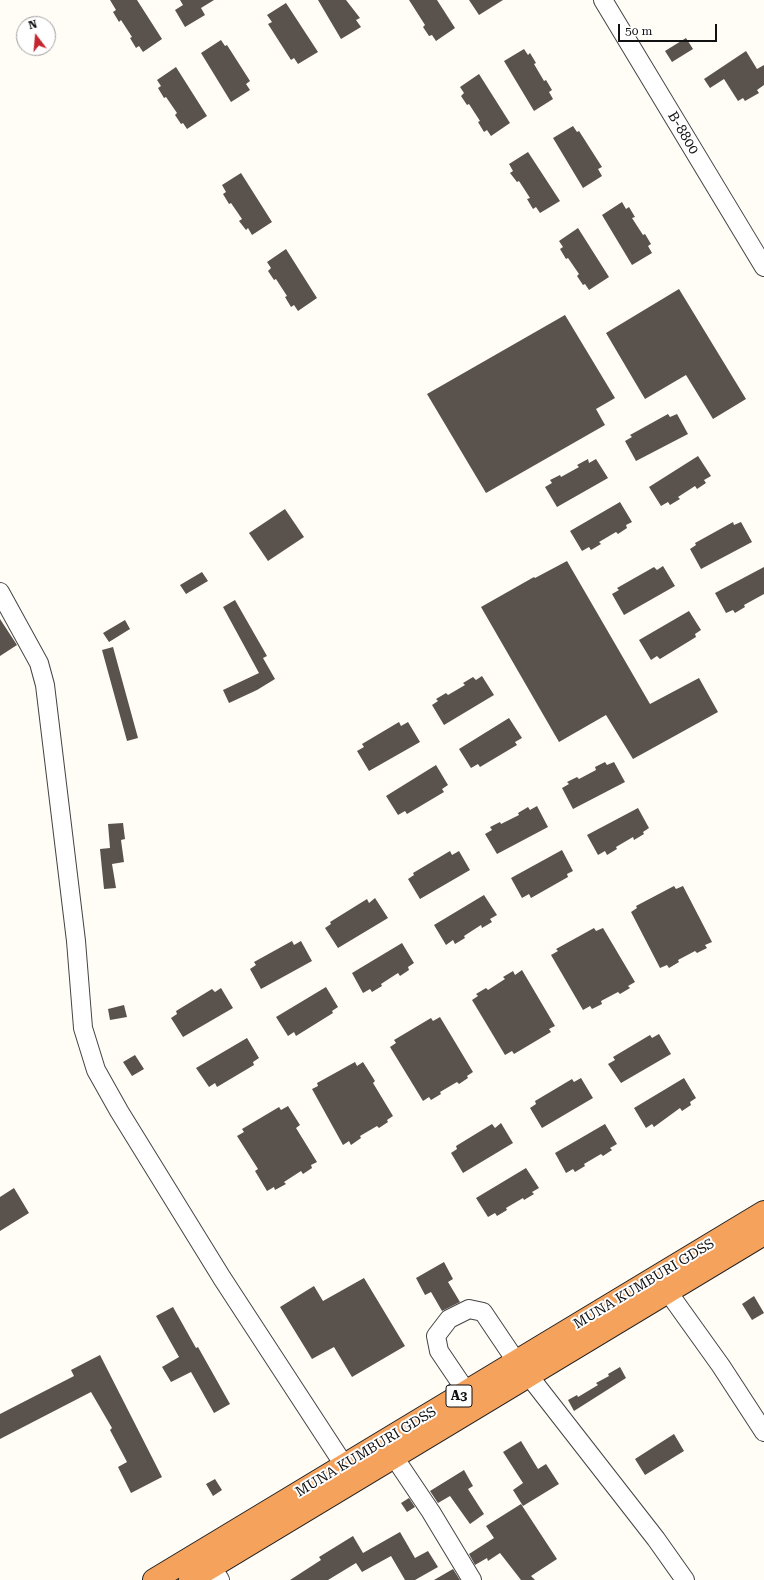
<!DOCTYPE html>
<style>
body{margin:0}
#map{position:relative;width:764px;height:1580px;overflow:hidden;background:#fffdf5;font-family:"Roboto Serif",serif}
canvas{display:block}
.north{position:absolute;left:16px;top:16px;width:40px;height:40px;box-sizing:border-box;background:#fff;border:1px solid #a0a0a0;border-radius:50%;rotate:344deg;font-size:11px;font-weight:700;line-height:16px;text-align:center;color:#111}
.north::after{content:'';display:block;margin:auto;width:14px;height:18px;background:#c4262e;clip-path:polygon(50% 0,100% 100%,50% 72%,0 100%)}
.scale{position:absolute;left:618px;top:24px;width:99px;height:18px;box-sizing:border-box;border:2px solid #111;border-top:0;padding-left:5px;font-size:12px;line-height:14px;white-space:nowrap;color:#111;-webkit-text-stroke:3px #fff;paint-order:stroke}
</style>
<div id="map">
<canvas width="764" height="1580"></canvas>
<div class="north">N</div>
<div class="scale">50 m</div>
</div>
<script>
const c = document.querySelector('canvas').getContext('2d');
c.lineJoin = 'round';
function fill(path, color) { c.fillStyle = color; c.fill(path, 'evenodd'); }
const poly = rows => new Path2D(rows.map(r => 'M' + r).join(''));
function stroke(path, color, width, dash) { c.strokeStyle = color; c.lineWidth = width; c.lineCap = dash ? 'butt' : 'round'; c.setLineDash(dash || []); c.stroke(path); }
function drawText(font, color, halo, rows, align = 'center') {
  c.font = font + ' "Roboto Serif",serif'; c.lineWidth = 4; c.setLineDash([]); c.textBaseline = 'middle'; c.strokeStyle = halo; c.fillStyle = color; for (const [text, x, y, turn = 0] of rows) {
    c.save(); c.translate(x, y); c.rotate((+turn || 0) * Math.PI / 180); c.textAlign = isNaN(turn) ? turn : align; if (halo) c.strokeText(text, 0, 0); c.fillText(text, 0, 0); c.restore();
  }
}
fill(poly([
 [110,0,137,0,162,39,143,52,139,46,136,48,130,38,132,37,121,20,119,22,113,12,116,10],
 [180,0,214,0,201,8,205,15,185,27,175,10,183,5],
 [318,0,346,0,360,18,356,20,361,27,341,39],
 [409,0,437,0,455,28,436,41,432,35,429,36,423,27,425,25],
 [469,0,503,0,479,15],
 [286,3,318,52,298,64,294,58,291,60,268,24,272,22,267,15],
 [686,38,693,49,672,62,665,51],
 [221,40,225,46,227,45,250,81,246,84,250,90,231,102,201,53],
 [524,49,528,55,530,53,536,63,534,64,544,81,546,80,552,90,549,92,553,99,534,111,504,61],
 [746,51,757,69,764,65,764,85,757,90,759,93,745,101,743,98,738,101,724,79,710,88,704,79],
 [176,67,207,116,187,129,183,123,181,124,175,115,177,113,166,97,164,98,158,88,161,86,157,80],
 [479,74,510,123,491,136,487,130,484,132,478,122,480,121,469,104,467,105,461,96,464,93,460,87],
 [573,126,577,132,579,131,602,167,598,169,602,176,583,188,553,138],
 [528,152,560,201,540,213,536,207,533,209,527,199,530,198,519,181,517,182,510,173,513,171,509,164],
 [241,173,272,222,252,235,248,228,246,230,239,221,242,219,231,203,229,204,223,194,226,192,222,185],
 [622,202,626,209,629,207,635,217,632,218,643,235,645,234,651,244,648,246,652,253,632,265,602,215],
 [578,228,609,277,589,290,585,284,583,285,577,276,579,274,568,258,566,259,560,249,563,247,559,241],
 [286,249,317,298,298,311,294,305,291,307,285,297,287,296,276,279,274,280,268,271,271,268,267,262],
 [679,289,746,399,713,419,686,375,645,399,606,333],
 [565,315,615,398,596,409,605,425,486,493,427,394],
 [668,414,670,417,677,414,688,434,636,461,625,441,632,437,630,435],
 [698,456,711,476,704,480,706,483,697,489,695,486,678,497,680,499,670,505,668,502,661,506,649,487],
 [588,459,589,463,596,459,608,478,557,507,545,487,552,483,550,480,560,475,561,477,579,467,577,465],
 [620,502,632,522,626,525,627,528,618,534,616,532,599,542,601,544,591,550,589,547,582,551,570,531],
 [285,509,304,537,268,561,249,533],
 [733,522,734,525,741,522,752,542,701,569,690,549,696,545,695,543],
 [567,561,650,704,699,678,718,712,633,759,606,715,559,742,481,607,534,577,535,578],
 [663,566,675,586,624,615,612,594,619,590,617,588,654,567,657,570],
 [764,567,764,594,744,605,745,607,735,613,733,610,726,613,715,593],
 [202,572,208,581,186,594,180,585],
 [235,600,267,656,263,658,275,679,257,690,229,703,223,690,259,673,223,607],
 [689,611,701,630,695,634,696,637,660,659,657,656,651,660,639,640],
 [0,619,17,645,0,656],
 [125,620,130,629,109,642,103,633],
 [113,647,138,738,127,741,102,650],
 [482,676,494,695,444,725,432,705,438,701,436,699,446,693,448,695,465,685,463,683,473,677,476,680],
 [509,718,522,738,515,742,517,745,480,767,478,764,471,768,459,749],
 [399,722,401,726,408,722,420,742,369,771,357,751,364,747,362,744],
 [605,762,607,765,614,762,625,782,573,809,562,788,569,784,567,782,577,777,579,779,596,770,595,767],
 [436,765,448,785,442,789,444,792,407,814,405,811,398,815,386,796],
 [537,806,548,827,497,854,485,834,492,830,490,827,500,822,501,824,519,815,518,813,528,807,530,810],
 [638,808,649,828,643,832,644,834,634,840,633,837,616,847,617,849,607,855,605,851,598,855,587,835],
 [123,823,125,839,121,840,124,862,112,864,116,888,104,889,100,849,110,848,108,824],
 [562,850,573,871,567,874,568,877,531,898,529,894,522,898,511,878],
 [450,851,452,855,459,851,470,870,420,899,408,879,414,875,413,873],
 [674,886,676,889,683,886,712,942,705,945,707,948,697,953,695,951,678,960,679,962,669,968,667,965,660,968,631,912,637,908,636,906],
 [484,895,497,915,490,919,492,922,482,928,481,925,464,936,465,938,455,944,453,940,446,945,434,925],
 [375,898,388,918,338,948,325,928,331,924,330,922,367,899,369,903],
 [594,928,596,931,603,928,635,982,628,986,630,988,620,994,618,992,601,1001,602,1004,592,1009,590,1006,583,1010,551,955,558,951,556,949],
 [292,941,294,945,301,941,312,961,261,989,250,969,256,965,254,962],
 [402,943,414,963,408,967,409,970,400,976,398,973,381,984,382,986,372,992,370,989,363,993,352,973],
 [522,970,555,1026,549,1029,551,1032,514,1054,512,1051,505,1055,472,1000,478,996,476,994,486,988,488,990,505,979,503,977,513,971,515,975],
 [326,987,338,1007,332,1011,333,1013,296,1036,294,1032,288,1036,276,1017],
 [221,988,233,1008,183,1037,171,1018,177,1014,176,1011,212,989,215,992],
 [124,1005,127,1017,110,1020,108,1009],
 [440,1017,473,1072,467,1076,468,1078,459,1084,457,1082,440,1092,441,1094,431,1100,429,1097,423,1101,390,1047,396,1043,394,1040,431,1018,433,1021],
 [659,1034,671,1054,621,1083,608,1064,615,1060,613,1057,650,1035,652,1038],
 [247,1038,259,1058,253,1062,254,1065,217,1087,215,1083,209,1087,196,1068],
 [135,1055,144,1069,132,1076,123,1062],
 [355,1062,357,1066,363,1062,375,1081,373,1083,393,1116,387,1120,388,1122,379,1128,377,1126,360,1136,361,1138,351,1145,349,1141,343,1145,312,1089,318,1086,317,1083],
 [581,1078,593,1098,542,1128,530,1108,536,1104,535,1101,572,1079,574,1082],
 [684,1078,696,1098,690,1102,691,1105,682,1111,680,1108,654,1127,652,1124,646,1128,634,1108],
 [288,1106,300,1125,296,1128,317,1162,311,1165,312,1168,303,1174,301,1171,284,1182,286,1184,275,1190,274,1187,267,1191,255,1171,258,1169,237,1136,244,1132,242,1129,279,1107,281,1110],
 [501,1123,513,1143,463,1173,451,1153,457,1149,456,1146,492,1124,495,1128],
 [605,1124,617,1144,610,1148,612,1150,603,1156,601,1154,584,1164,585,1166,575,1172,573,1169,566,1173,555,1153],
 [526,1168,539,1188,532,1192,534,1194,524,1200,523,1198,506,1208,507,1210,497,1216,495,1213,488,1217,476,1198],
 [14,1188,29,1213,0,1231,0,1197],
 [444,1262,453,1279,448,1282,460,1302,442,1311,431,1292,425,1295,416,1278],
 [364,1278,405,1346,352,1377,334,1347,312,1359,280,1307,314,1286,323,1301],
 [754,1296,764,1313,752,1320,742,1304],
 [173,1307,196,1348,198,1347,230,1404,214,1413,191,1372,171,1382,162,1367,179,1357,156,1316],
 [100,1355,162,1477,131,1493,118,1467,127,1462,110,1430,112,1428,91,1392,0,1439,0,1414,74,1376,71,1370],
 [620,1367,626,1378,574,1411,568,1400,577,1395,578,1397,598,1385,596,1383,609,1376,608,1374],
 [674,1434,684,1451,645,1475,635,1459],
 [521,1441,538,1469,546,1464,559,1484,523,1506,513,1490,523,1483,503,1452],
 [464,1470,473,1486,468,1489,484,1514,470,1524,450,1496,438,1503,430,1491],
 [215,1479,222,1490,213,1496,206,1484],
 [409,1498,415,1507,407,1512,401,1503],
 [521,1504,557,1559,531,1576,535,1580,521,1580,500,1553,488,1561,487,1558,475,1565,469,1554,494,1538,486,1526],
 [400,1532,415,1558,428,1551,438,1567,415,1580,405,1580,391,1556,362,1572,356,1563,328,1580,290,1580,321,1560,319,1557,353,1536,363,1553],
 [453,1569,460,1580,434,1580]
]), '#5a524d');
const minor = poly([
 [603,0,764,267],
 [0,592,39,663,45,685,76,941,83,1028,96,1070,119,1111,222,1278,344,1465],
 [668,1292,721,1366,764,1432],
 [529,1376,656,1539,685,1580],
 [466,1391,439,1351,436,1336,449,1319,469,1309,483,1312,516,1361],
 [394,1457,431,1512,472,1580],
 [212,1567,220,1580]
]);
const highway = poly([
 [154,1580,764,1212],
 [190,1580,764,1234]
]);
stroke(minor, '#444', 20);
stroke(highway, '#222', 24);
stroke(minor, '#fff', 18);
stroke(highway, '#f5a25d', 22);
for (const [x, y, w] of [
 [459,1396,26]
]) { const box = new Path2D(); box.roundRect(x - w / 2, y - 11, w, 22, 3); c.fillStyle = '#fff'; c.fill(box); stroke(box, '#111', 1); }
drawText('bold 13px', '#111', null, [
 ["A3",459,1396]
]);
drawText('14px', '#111', '#fff', [
 ["B-8800",683,133,59],
 ["MUNA KUMBURI GDSS",644,1284,-31],
 ["MUNA KUMBURI GDSS",366,1452,-31]
]);
</script>
